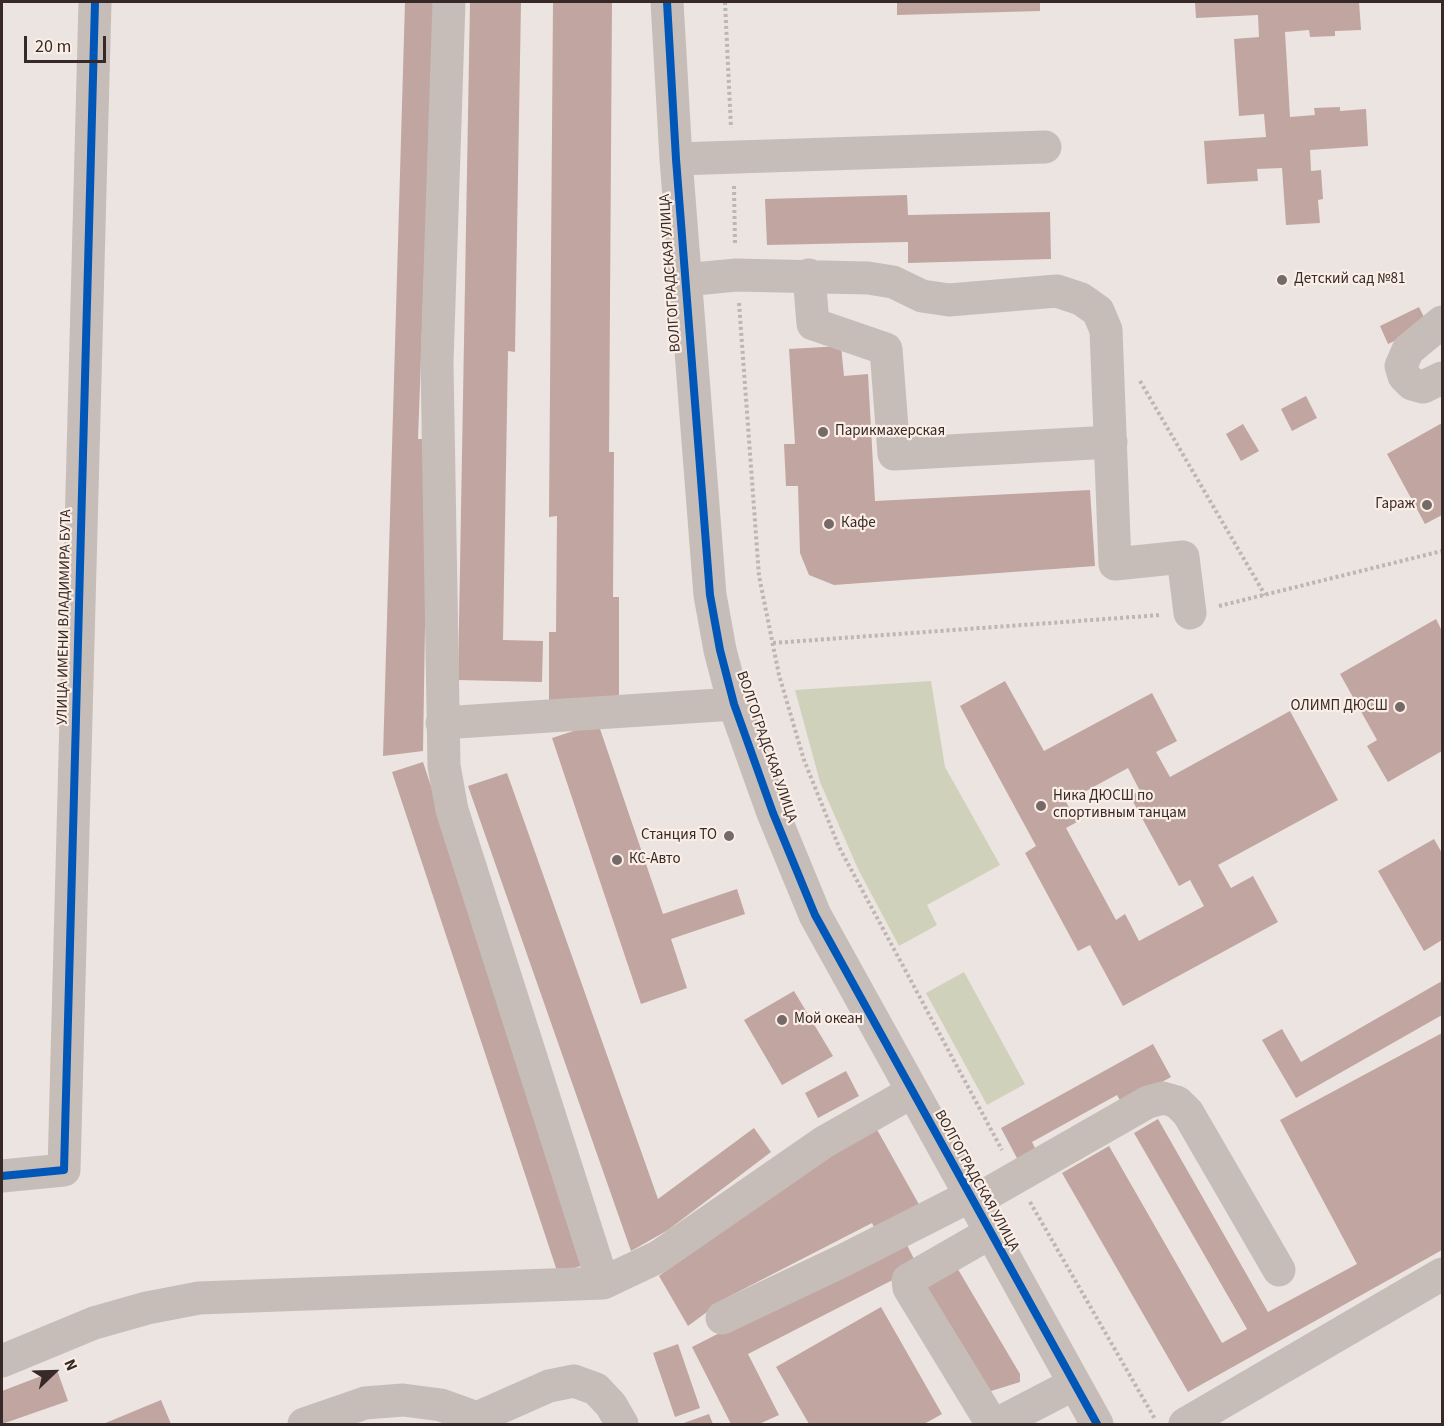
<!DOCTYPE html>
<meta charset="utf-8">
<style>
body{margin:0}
#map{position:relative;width:1444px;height:1426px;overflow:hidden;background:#ece4e0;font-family:"Source Sans 3",sans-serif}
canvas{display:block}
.frame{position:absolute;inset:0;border:3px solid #362927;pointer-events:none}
.north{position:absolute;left:24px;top:1342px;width:60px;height:60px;-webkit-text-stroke:4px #faeee6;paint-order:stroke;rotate:67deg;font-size:16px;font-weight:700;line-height:24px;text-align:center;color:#362927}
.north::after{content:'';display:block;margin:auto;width:21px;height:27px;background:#362927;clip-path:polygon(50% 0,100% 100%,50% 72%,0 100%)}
.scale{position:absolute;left:24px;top:36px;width:82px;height:27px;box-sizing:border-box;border:3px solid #362927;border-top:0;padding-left:8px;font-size:18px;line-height:21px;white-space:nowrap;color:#362927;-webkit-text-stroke:4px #faeee6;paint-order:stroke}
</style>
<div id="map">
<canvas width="1444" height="1426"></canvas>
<div class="frame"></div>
<div class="north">N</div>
<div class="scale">20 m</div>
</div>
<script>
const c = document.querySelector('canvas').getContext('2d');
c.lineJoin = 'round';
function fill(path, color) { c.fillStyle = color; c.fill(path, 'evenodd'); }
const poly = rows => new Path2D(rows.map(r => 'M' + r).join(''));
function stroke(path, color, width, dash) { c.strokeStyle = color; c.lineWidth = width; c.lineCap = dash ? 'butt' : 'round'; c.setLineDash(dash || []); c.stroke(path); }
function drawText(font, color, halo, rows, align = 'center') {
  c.font = font + ' "Source Sans 3",sans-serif'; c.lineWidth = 4.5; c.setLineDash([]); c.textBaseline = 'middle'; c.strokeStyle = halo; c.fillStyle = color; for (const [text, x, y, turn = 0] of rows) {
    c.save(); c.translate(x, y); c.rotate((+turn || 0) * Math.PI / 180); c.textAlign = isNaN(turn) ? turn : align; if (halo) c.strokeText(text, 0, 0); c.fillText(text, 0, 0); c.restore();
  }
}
fill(poly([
 [931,681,945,767,1000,865,927,905,937,925,899,946,858,869,820,782,795,690],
 [964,972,1025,1084,987,1105,926,993]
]), '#d0d1ba');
fill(poly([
 [405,2,434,2,418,439,428,439,423,751,383,756],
 [470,2,521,2,515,352,508,351,503,640,543,641,542,682,458,680],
 [553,2,612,2,609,452,614,452,613,597,619,597,619,703,549,702,549,632,556,632,557,516,549,517],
 [897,2,1040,2,1040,11,897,15],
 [1195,2,1359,2,1361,30,1335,31,1335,36,1310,37,1309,30,1285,32,1290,117,1315,115,1314,108,1340,107,1340,111,1366,109,1368,146,1310,150,1311,171,1321,170,1323,199,1318,200,1320,223,1286,225,1282,168,1257,169,1258,181,1207,184,1204,141,1266,137,1264,114,1239,116,1234,39,1259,37,1258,15,1196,18],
 [907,195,908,215,1050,212,1051,259,908,263,908,242,767,245,765,199],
 [1419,307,1428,325,1388,344,1380,326],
 [841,346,844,376,868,374,875,501,1090,490,1095,566,834,585,809,575,800,553,798,486,786,486,784,444,795,444,789,349],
 [1306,396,1317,418,1292,431,1281,409],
 [1442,423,1442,515,1425,524,1387,454],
 [1243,424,1259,451,1241,461,1226,434],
 [1436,619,1442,631,1442,751,1388,782,1367,746,1377,740,1340,674],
 [1005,681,1044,751,1152,693,1177,741,1156,752,1170,777,1290,711,1338,800,1218,865,1231,888,1253,876,1278,922,1123,1006,1090,945,1078,951,1025,853,1036,846,960,706],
 [1128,768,1140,791,1130,796,1179,886,1190,880,1204,906,1139,941,1125,914,1116,920,1066,828,1077,822,1066,802],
 [598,723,663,914,737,889,745,914,671,939,687,988,641,1004,552,738],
 [423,762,589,1263,558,1274,392,772],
 [507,773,658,1199,754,1128,771,1152,668,1230,631,1251,468,786],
 [1434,839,1442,853,1442,940,1424,951,1378,871],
 [1442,981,1442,1015,1296,1098,1262,1040,1282,1029,1301,1062],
 [794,991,833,1056,782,1085,744,1020],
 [1442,1033,1442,1250,1188,1392,1062,1173,1109,1146,1222,1343,1247,1329,1134,1133,1158,1119,1268,1312,1357,1264,1280,1120],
 [1153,1044,1171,1077,1122,1104,1117,1095,1032,1142,1037,1152,1019,1162,1001,1128],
 [846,1071,859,1096,818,1118,805,1093],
 [875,1126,921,1208,877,1233,872,1223,726,1298,688,1326,659,1276,832,1150],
 [904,1239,918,1267,748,1354,779,1415,759,1424,731,1424,692,1347],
 [956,1266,1020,1374,1020,1382,988,1392,924,1285],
 [881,1307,942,1414,924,1424,809,1424,776,1367],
 [678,1344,700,1408,675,1417,653,1353],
 [57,1370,68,1401,2,1424,2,1391],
 [161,1400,171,1424,103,1424],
 [709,1414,713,1424,681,1424]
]), '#c1a5a1');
stroke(poly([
 [725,2,731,128],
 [734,186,735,245],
 [739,303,759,576,779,675,804,760,839,847,1002,1150],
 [1140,381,1265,595],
 [1219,606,1442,551],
 [773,643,1161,615],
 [1030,1202,1155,1419]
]), '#bfb5b1', 4, [3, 3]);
stroke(poly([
 [667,2,676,159,710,595,720,650,734,704,773,813,815,915,1097,1424],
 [676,159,1045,147],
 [809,275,813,324,886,349,894,454,1111,442],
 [685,280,736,275,868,278,893,282,922,296,949,300,1057,291,1081,299,1098,311,1106,330,1115,564,1183,557,1190,613],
 [1442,322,1408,350,1401,366,1404,376,1412,384,1423,387,1442,378],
 [442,723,734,704],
 [2,1176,64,1170,95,2],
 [973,1202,1148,1102,1163,1098,1177,1102,1188,1113,1279,1270],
 [990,1233,908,1280,909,1288,992,1424],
 [603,1283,658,1257,824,1142,912,1092],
 [722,1318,842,1261,970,1196],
 [2,1361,94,1323,147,1308,199,1298,603,1283,452,810,444,766,437,363,449,2],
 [304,1424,365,1403,403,1400,441,1405,477,1418],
 [463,1424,549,1386,574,1381,596,1389,611,1405,622,1424],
 [997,1424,1074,1384],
 [1185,1424,1442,1274]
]), '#c6bdb9', 33);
stroke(poly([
 [667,2,676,159,710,595,720,650,734,704,773,813,815,915,1097,1424],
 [2,1176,64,1170,95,2]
]), '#0057b8', 8);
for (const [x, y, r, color] of [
 [1282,280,6,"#766a68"],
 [823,432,6,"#766a68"],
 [1427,505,6,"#766a68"],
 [829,524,6,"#766a68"],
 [1400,707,6,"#766a68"],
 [1041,806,6,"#766a68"],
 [729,836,6,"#766a68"],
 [617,860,6,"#766a68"],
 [782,1020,6,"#766a68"]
]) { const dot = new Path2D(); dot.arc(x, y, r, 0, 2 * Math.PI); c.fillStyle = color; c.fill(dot); stroke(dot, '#faeee6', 2); }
drawText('15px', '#362927', '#faeee6', [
 ["ВОЛГОГРАДСКАЯ УЛИЦА",671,273,-94],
 ["УЛИЦА ИМЕНИ ВЛАДИМИРА БУТА",65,617,-89],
 ["ВОЛГОГРАДСКАЯ УЛИЦА",766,747,71],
 ["ВОЛГОГРАДСКАЯ УЛИЦА",976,1181,61]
]);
drawText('15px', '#362927', '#faeee6', [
 ["Детский сад №81",1294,280],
 ["Парикмахерская",835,432],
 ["Гараж",1415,505,"right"],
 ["Кафе",841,524],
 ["ОЛИМП ДЮСШ",1388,707,"right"],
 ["Ника ДЮСШ по",1053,797],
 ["спортивным танцам",1053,814],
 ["Станция ТО",717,836,"right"],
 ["КС-Авто",629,860],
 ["Мой океан",794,1020]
], 'left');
</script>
